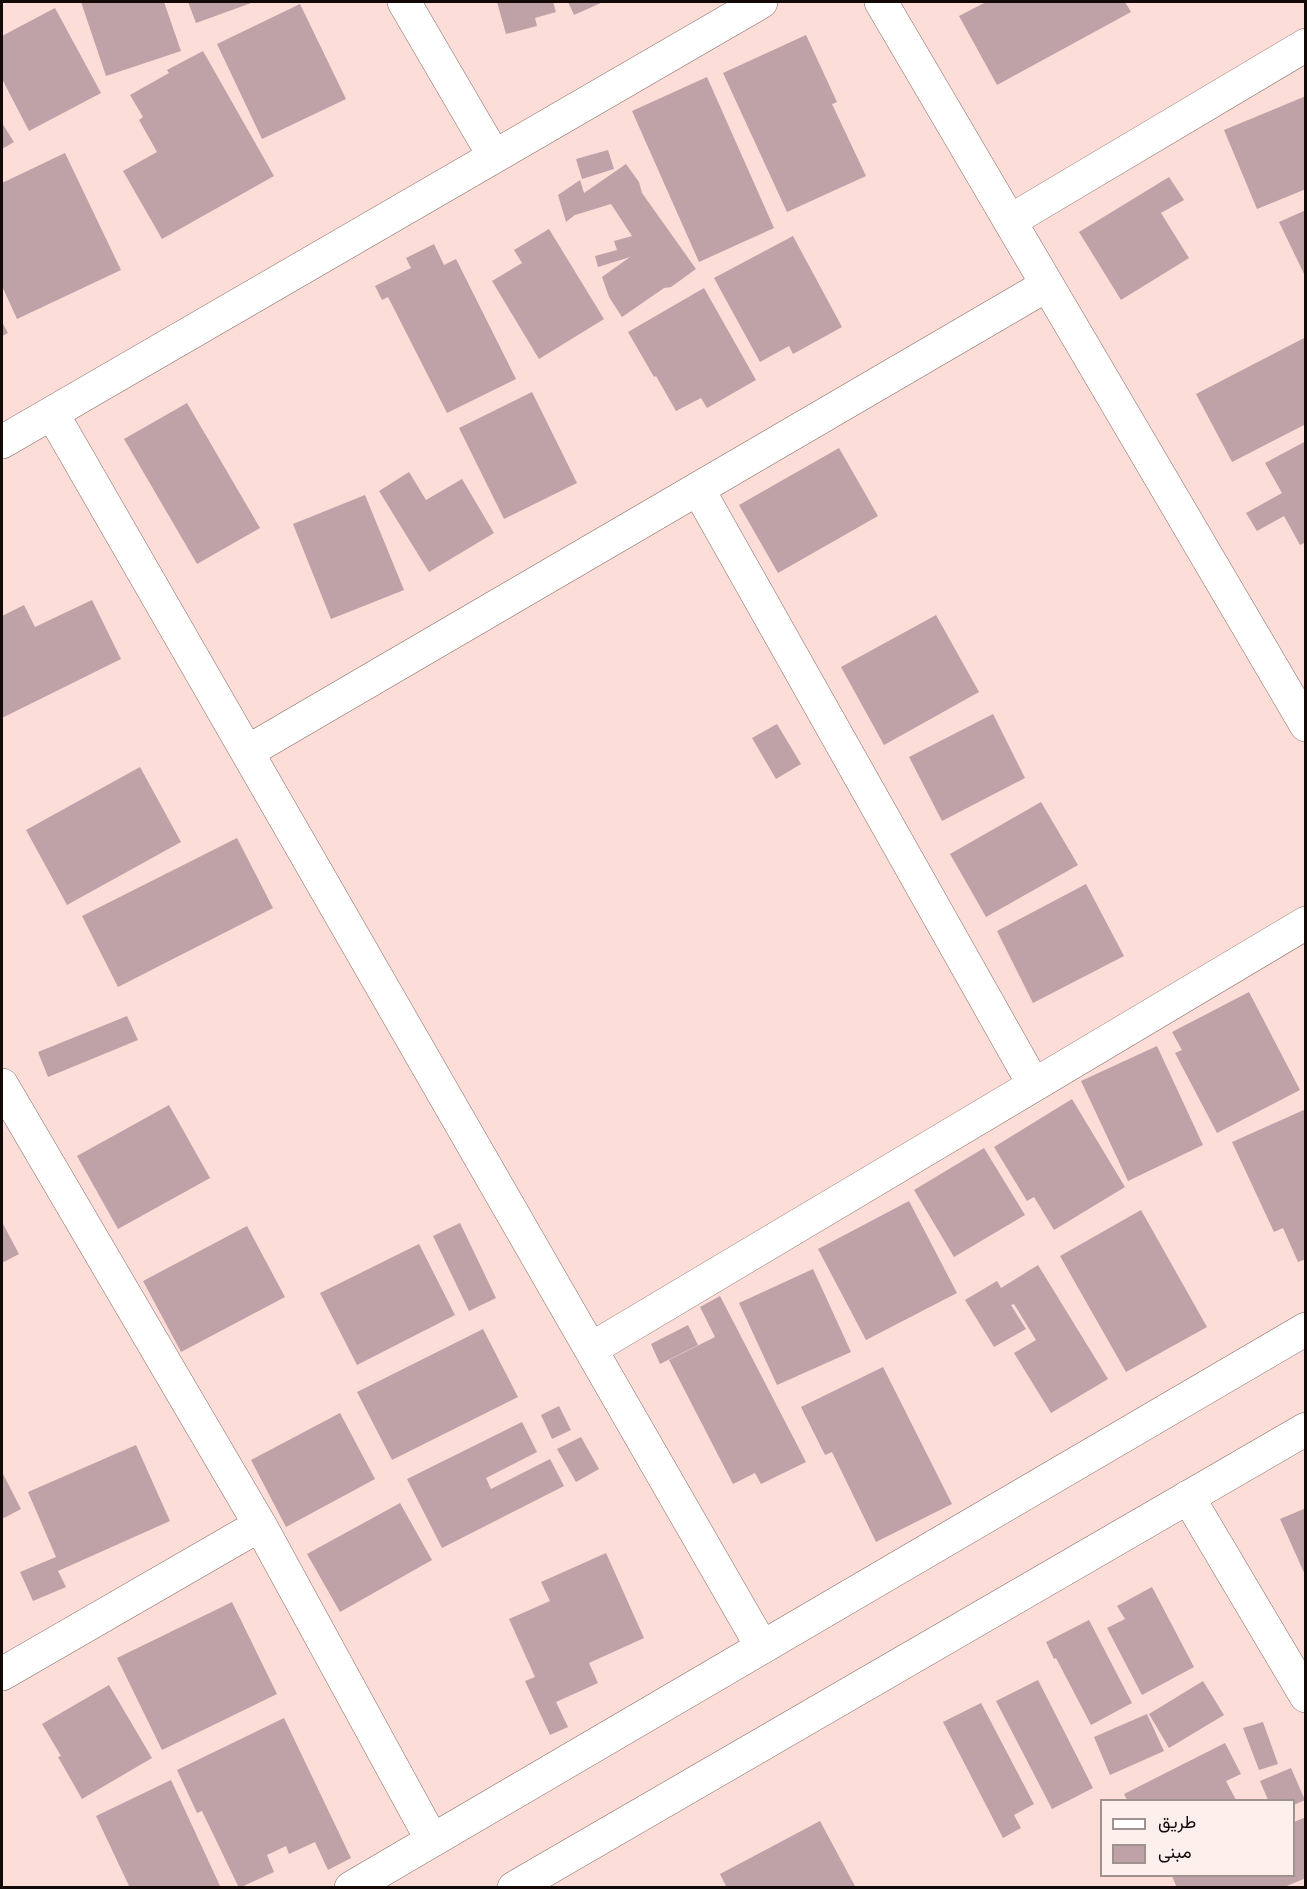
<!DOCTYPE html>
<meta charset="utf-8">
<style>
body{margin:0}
#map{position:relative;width:1307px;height:1889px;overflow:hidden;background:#fdddd7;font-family:"Times New Roman",Vazirmatn,serif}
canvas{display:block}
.frame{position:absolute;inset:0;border:3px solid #130907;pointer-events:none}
.legend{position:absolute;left:1100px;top:1799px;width:195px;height:78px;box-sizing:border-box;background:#fcefec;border:2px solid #9f9390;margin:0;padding:8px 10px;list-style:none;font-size:18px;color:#130907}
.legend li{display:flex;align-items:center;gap:12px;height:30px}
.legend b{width:30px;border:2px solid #9f9390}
</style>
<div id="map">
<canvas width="1307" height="1889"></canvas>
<div class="frame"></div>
<ul class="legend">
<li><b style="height:8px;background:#fff"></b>طريق</li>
<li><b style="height:16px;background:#bfa1a8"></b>مبنى</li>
</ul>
</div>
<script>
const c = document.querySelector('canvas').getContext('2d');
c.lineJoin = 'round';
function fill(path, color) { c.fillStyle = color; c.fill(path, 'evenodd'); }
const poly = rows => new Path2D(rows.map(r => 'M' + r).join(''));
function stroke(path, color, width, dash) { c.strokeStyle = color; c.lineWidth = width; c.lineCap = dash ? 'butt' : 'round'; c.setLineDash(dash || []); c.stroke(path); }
fill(poly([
 [81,2,164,2,181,51,106,76],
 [188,2,254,2,196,23],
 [497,2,553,2,556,12,535,18,537,26,506,34],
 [568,2,603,2,574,15],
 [986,2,1125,2,1131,12,997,85,959,16],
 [300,4,346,99,262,139,217,44],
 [55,8,101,93,29,131,2,79,2,36],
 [806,35,837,102,832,104,866,176,787,212,723,73],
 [203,51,274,176,162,239,123,171,157,152,139,120,143,117,130,95,169,73,167,70],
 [707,77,774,228,699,262,632,111],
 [1306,96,1306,189,1257,209,1224,130],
 [2,123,14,142,2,149],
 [608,150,614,169,582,179,576,159],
 [65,153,121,270,17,319,2,286,2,183],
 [626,164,639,182,642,193,696,269,671,287,664,288,622,317,609,297,602,277,630,257,598,267,595,256,617,250,614,241,632,236,611,204,575,215,566,222,558,195,580,180,584,193],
 [1169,177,1184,200,1161,213,1189,258,1121,300,1079,232],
 [1306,210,1306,278,1279,222],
 [549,229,604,319,539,359,492,281,522,263,514,250],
 [793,236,842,327,793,354,789,346,760,362,714,278],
 [434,244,444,265,456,259,516,379,447,413,388,297,382,300,375,286,411,268,406,258],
 [704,288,756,380,707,408,701,398,676,411,656,376,654,377,628,332],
 [2,322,8,333,2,336],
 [1306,337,1306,424,1232,462,1196,394],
 [532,392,577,483,504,519,459,428],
 [187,403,260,528,197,564,124,439],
 [1306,441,1306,542,1300,545,1284,516,1257,531,1246,513,1282,493,1265,463],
 [839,448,878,516,778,573,739,505],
 [409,472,426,500,462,479,494,533,429,572,379,491],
 [365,495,404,590,331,619,293,524],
 [92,600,121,659,2,718,2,616,24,605,35,627],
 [936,615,979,692,884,745,841,667],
 [993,714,1025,778,942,821,909,757],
 [777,724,801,764,776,779,752,738],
 [140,767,181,842,67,905,26,830],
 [1041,802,1078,865,986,917,950,854],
 [237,838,273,908,118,987,82,916],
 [1086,884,1124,956,1033,1003,997,931],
 [1249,992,1300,1090,1217,1133,1175,1053,1182,1050,1172,1032],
 [127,1016,138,1040,48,1077,38,1052],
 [1157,1046,1203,1145,1128,1181,1081,1081],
 [1072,1099,1125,1187,1054,1230,1034,1197,1027,1201,994,1147],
 [169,1105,210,1178,118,1229,77,1156],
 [1306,1109,1306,1259,1298,1262,1283,1228,1274,1232,1232,1142],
 [984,1148,1025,1215,954,1257,914,1190],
 [909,1201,957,1293,866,1340,818,1249],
 [1141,1210,1207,1327,1126,1372,1060,1256],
 [2,1222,19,1254,2,1263],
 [460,1223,496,1298,469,1311,433,1236],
 [247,1226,285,1297,181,1352,143,1281],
 [419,1244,455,1315,357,1365,320,1293],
 [1038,1265,1108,1379,1051,1413,1014,1353,1036,1340,1014,1304,1011,1305,1026,1329,994,1347,965,1300,997,1281,1001,1288],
 [813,1269,851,1352,777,1385,739,1303],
 [720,1296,806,1462,761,1484,755,1473,733,1484,669,1360,715,1337,700,1307],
 [688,1325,698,1345,660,1364,651,1344],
 [483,1329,518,1397,392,1460,357,1392],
 [883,1367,952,1504,876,1542,832,1452,825,1455,801,1407],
 [559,1406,571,1430,552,1439,541,1415],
 [340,1413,375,1479,286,1527,251,1460],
 [522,1422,537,1452,486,1478,491,1489,550,1459,564,1486,442,1548,407,1479],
 [581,1437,599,1469,576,1482,557,1449],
 [136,1445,170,1521,58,1571,66,1587,33,1601,20,1572,56,1557,28,1492],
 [2,1472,21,1509,2,1519],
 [400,1503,432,1560,340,1612,307,1554],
 [1306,1508,1306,1577,1280,1519],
 [606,1553,644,1638,589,1663,598,1683,556,1702,568,1727,550,1735,525,1681,535,1677,509,1619,550,1601,541,1582],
 [1152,1587,1194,1667,1142,1695,1107,1628,1125,1619,1117,1606],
 [232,1602,277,1694,162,1750,117,1658],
 [1089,1620,1132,1703,1091,1725,1056,1658,1054,1659,1046,1642],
 [1038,1680,1093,1788,1052,1809,996,1701],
 [1203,1681,1224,1715,1169,1748,1149,1714],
 [109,1685,152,1758,82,1799,58,1757,61,1756,42,1724],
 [981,1703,1034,1804,1014,1815,1021,1828,1003,1838,943,1722],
 [1147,1714,1164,1751,1110,1775,1094,1737],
 [284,1718,351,1858,328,1870,315,1842,289,1854,286,1846,267,1855,274,1872,239,1888,202,1811,197,1813,177,1770],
 [1263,1722,1278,1764,1259,1770,1243,1728],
 [1225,1743,1241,1774,1226,1781,1236,1800,1127,1800,1124,1794],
 [1291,1768,1305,1800,1294,1805,1294,1800,1268,1800,1260,1781],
 [171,1780,221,1888,130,1888,96,1816],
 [1306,1817,1306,1878,1282,1888,1177,1888,1172,1876,1294,1876,1294,1822],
 [820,1821,856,1888,727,1888,720,1874]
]), '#bfa1a8');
const minor = poly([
 [404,2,494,156],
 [1010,221,1306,45],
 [52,413,762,1647],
 [2,442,761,2],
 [698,489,1034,1085],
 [247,752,1047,285],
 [2,1085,260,1525,2,1674],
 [591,1349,1306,923],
 [1188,1497,1306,1696],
 [260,1525,432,1840]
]);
const tertiary = poly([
 [881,2,1306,725],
 [351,1888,1306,1329],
 [514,1888,1306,1429]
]);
stroke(minor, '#866a65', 34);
stroke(tertiary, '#866a65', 34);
stroke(minor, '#fff', 33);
stroke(tertiary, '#fff', 33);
</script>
